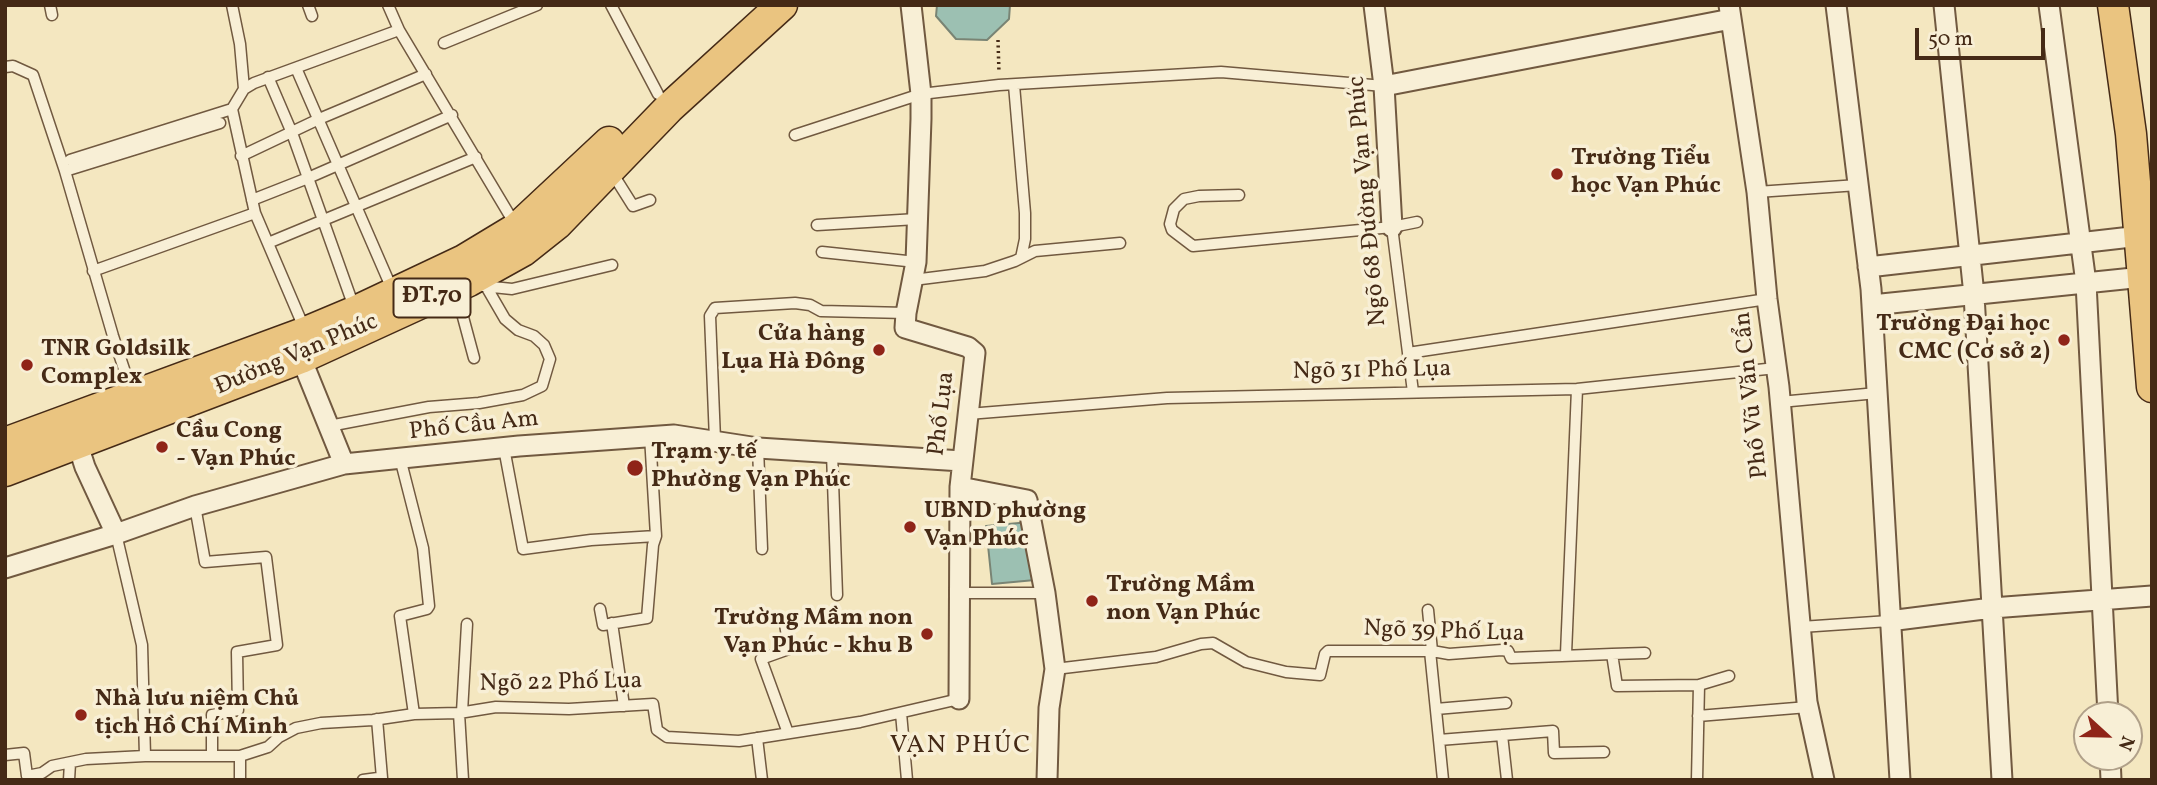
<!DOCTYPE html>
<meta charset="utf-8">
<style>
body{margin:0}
#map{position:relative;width:2157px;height:785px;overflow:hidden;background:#f4e7c0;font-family:Vollkorn,serif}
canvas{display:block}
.frame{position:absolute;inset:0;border:7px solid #452a16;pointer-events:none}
.north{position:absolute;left:2073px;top:701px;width:70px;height:70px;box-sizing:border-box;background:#f8efd6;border:2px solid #b0a089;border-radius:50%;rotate:112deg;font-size:19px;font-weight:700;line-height:28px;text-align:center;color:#452a16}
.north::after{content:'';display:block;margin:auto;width:24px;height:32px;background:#8f2418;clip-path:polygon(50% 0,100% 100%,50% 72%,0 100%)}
.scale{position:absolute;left:1915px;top:28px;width:130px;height:32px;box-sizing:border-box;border:4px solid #452a16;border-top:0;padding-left:9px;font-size:21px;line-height:24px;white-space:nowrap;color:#452a16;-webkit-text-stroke:5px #f8efd6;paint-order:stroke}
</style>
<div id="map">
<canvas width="2157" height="785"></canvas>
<div class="frame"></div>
<div class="north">N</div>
<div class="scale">50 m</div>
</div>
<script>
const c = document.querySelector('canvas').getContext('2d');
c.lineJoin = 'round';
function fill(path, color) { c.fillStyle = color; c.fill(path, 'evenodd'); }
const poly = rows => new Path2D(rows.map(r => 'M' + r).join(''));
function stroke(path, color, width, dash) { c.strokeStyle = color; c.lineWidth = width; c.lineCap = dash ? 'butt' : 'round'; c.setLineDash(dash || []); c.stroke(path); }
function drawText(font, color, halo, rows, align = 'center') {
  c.font = font + ' Vollkorn,serif'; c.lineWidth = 7; c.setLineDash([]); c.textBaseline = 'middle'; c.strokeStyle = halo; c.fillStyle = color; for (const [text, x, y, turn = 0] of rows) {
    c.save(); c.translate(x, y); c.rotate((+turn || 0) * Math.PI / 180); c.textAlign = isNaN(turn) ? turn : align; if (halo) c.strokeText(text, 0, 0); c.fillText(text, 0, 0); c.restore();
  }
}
const water = poly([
 [937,5,1010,5,1009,19,987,40,956,39,936,16,937,5],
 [1030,522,1035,580,992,584,986,526,1030,522]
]);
fill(water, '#9cc0b2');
stroke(water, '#798474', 2);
const lane = poly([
 [50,5,52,15],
 [232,5,240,44,244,89],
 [308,5,312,16],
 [388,5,399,30,516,226],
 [611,5,658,94],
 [444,43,537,5],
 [5,67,13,66,33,75,65,171,113,336,132,393],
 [296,68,392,289],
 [268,77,292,133,354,307],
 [1014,85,1025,213,1025,239,1021,258],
 [232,109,255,213,305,330],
 [795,135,921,94,999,85,1221,72,1384,86],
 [241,156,319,119,426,74],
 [70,160,232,109,244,89,254,83,399,30],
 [65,171,220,123],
 [611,171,633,206,650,200],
 [1757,192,1858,185],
 [1239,195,1199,196,1184,199,1174,209,1170,224,1172,230,1193,246,1392,227,1417,222],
 [252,200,308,178,452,115],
 [817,225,917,219],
 [1392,227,1413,392],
 [268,243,476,157],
 [822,252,916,262],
 [93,271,255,213],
 [913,280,985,271,1015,261,1035,251,1120,243],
 [483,286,512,289,612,265],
 [456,291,474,358],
 [1408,353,1767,299],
 [1780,402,1877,393],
 [968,414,1167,398,1577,389,1776,368],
 [329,426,429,407,479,403,523,395,542,386,550,359,544,345,534,336,518,330,505,319,487,288],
 [715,440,710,316,715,308,795,303,810,305,821,311,906,313],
 [504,448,523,549,591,540,656,536],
 [758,448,762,549],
 [832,453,837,595],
 [400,458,423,548,429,606,427,609,400,616,414,714],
 [195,506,205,562,266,557,277,645,237,652,238,710,212,715,212,756],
 [116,534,142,645,145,756],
 [958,593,1045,593],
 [600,609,603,625,647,618,653,545,656,536,650,436],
 [1428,610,1432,651],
 [612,623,624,706],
 [785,624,789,649,761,659,788,733],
 [1801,627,1889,621],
 [1430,651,1439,740,1553,731,1554,753,1604,752],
 [1566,654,1577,389],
 [1612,654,1645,653],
 [1055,669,1156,657,1201,644,1213,643,1246,662,1286,672,1320,675,1325,654,1328,651,1432,651,1449,654,1502,650,1508,651,1511,658,1612,654,1617,686,1699,685],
 [1436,709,1506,703],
 [462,712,467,624],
 [459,713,463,780],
 [901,713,907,780],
 [1698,716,1808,707],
 [377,719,382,778,378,780],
 [1502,735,1507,780],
 [757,738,762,780],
 [1439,740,1443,780],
 [5,755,24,753,27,776,42,773,52,766,86,759,145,756,240,756,268,747,279,737,296,728,321,723,373,720,414,714,459,713,496,707,569,709,653,704,657,730,667,737,739,741,860,722,959,699],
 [240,756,240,780],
 [69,780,70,763],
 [363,780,378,778],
 [1697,780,1699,685,1729,676]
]);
const street = poly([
 [911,5,921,94,921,119,916,262,906,313,905,328,968,347,975,353,960,487,1027,500,1045,593,1055,669,1049,708,1047,780],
 [1374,5,1384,86,1392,227],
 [1729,5,1757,192,1767,299,1779,387,1807,702,1824,780],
 [1836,5,1871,289,1900,780],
 [1944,5,1974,295,2002,780],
 [2049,5,2086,283,2108,715],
 [1384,86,1731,19],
 [1868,267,2140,236],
 [1872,305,2143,277],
 [301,358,344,464],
 [77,442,85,467,116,534],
 [5,568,116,534,195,506,344,464,519,446,674,435,758,448,962,461],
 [1889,621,1992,608,2152,596],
 [959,699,960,487],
 [2110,757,2111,780]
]);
const primary = poly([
 [2113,5,2131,134,2152,387],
 [5,443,306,332,356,311,464,260,517,228,609,142],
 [5,471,301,358,469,281,523,251,557,224,669,108,782,5]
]);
stroke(lane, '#715940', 13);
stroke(street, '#715940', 23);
stroke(primary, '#452a16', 33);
stroke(poly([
 [998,40,999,73]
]), '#452a16', 3.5, [2, 3.5]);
stroke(lane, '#f8efd6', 10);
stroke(street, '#f8efd6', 19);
stroke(primary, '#eac480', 30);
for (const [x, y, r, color] of [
 [1557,174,7,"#8f2418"],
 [2064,340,7,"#8f2418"],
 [879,350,7,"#8f2418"],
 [27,365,7,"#8f2418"],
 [162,447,7,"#8f2418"],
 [635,468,9,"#8f2418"],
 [910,527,7,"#8f2418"],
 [1092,601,7,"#8f2418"],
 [927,634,7,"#8f2418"],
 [81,715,7,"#8f2418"]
]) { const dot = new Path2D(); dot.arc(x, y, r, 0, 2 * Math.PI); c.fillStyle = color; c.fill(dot); stroke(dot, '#f8efd6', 2.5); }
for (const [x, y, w] of [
 [432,298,77]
]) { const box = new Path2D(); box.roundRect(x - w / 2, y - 19.5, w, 39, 5); c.fillStyle = '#f8efd6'; c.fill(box); stroke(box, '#452a16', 2); }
drawText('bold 23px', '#452a16', null, [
 ["ĐT.70",432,298]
]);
drawText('bold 24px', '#452a16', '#f8efd6', [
 ["Trường Tiểu",1571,160],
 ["học Vạn Phúc",1571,188],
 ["Trường Đại học",2050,326,"right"],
 ["CMC (Cơ sở 2)",2050,354,"right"],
 ["Cửa hàng",865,336,"right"],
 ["Lụa Hà Đông",865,364,"right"],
 ["TNR Goldsilk",41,351],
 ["Complex",41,379],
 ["Cầu Cong",176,433],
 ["- Vạn Phúc",176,461],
 ["Trạm y tế",651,454],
 ["Phường Vạn Phúc",651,482],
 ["UBND phường",924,513],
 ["Vạn Phúc",924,541],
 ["Trường Mầm",1106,587],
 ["non Vạn Phúc",1106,615],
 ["Trường Mầm non",913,620,"right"],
 ["Vạn Phúc - khu B",913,648,"right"],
 ["Nhà lưu niệm Chủ",95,701],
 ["tịch Hồ Chí Minh",95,729]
], 'left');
drawText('24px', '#452a16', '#f8efd6', [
 ["Ngõ 68 Đường Vạn Phúc",1369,201,-95],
 ["Đường Vạn Phúc",297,356,-23],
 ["Ngõ 31 Phố Lụa",1372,372,-1],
 ["Phố Vũ Văn Cẩn",1753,395,-96],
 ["Phố Lụa",943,414,-83],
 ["Phố Cầu Am",474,427,-6],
 ["Ngõ 39 Phố Lụa",1444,633,2],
 ["Ngõ 22 Phố Lụa",561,684,-1]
]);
c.letterSpacing = '2px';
drawText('26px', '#452a16', '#f8efd6', [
 ["VẠN PHÚC",961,747]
]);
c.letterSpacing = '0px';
</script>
